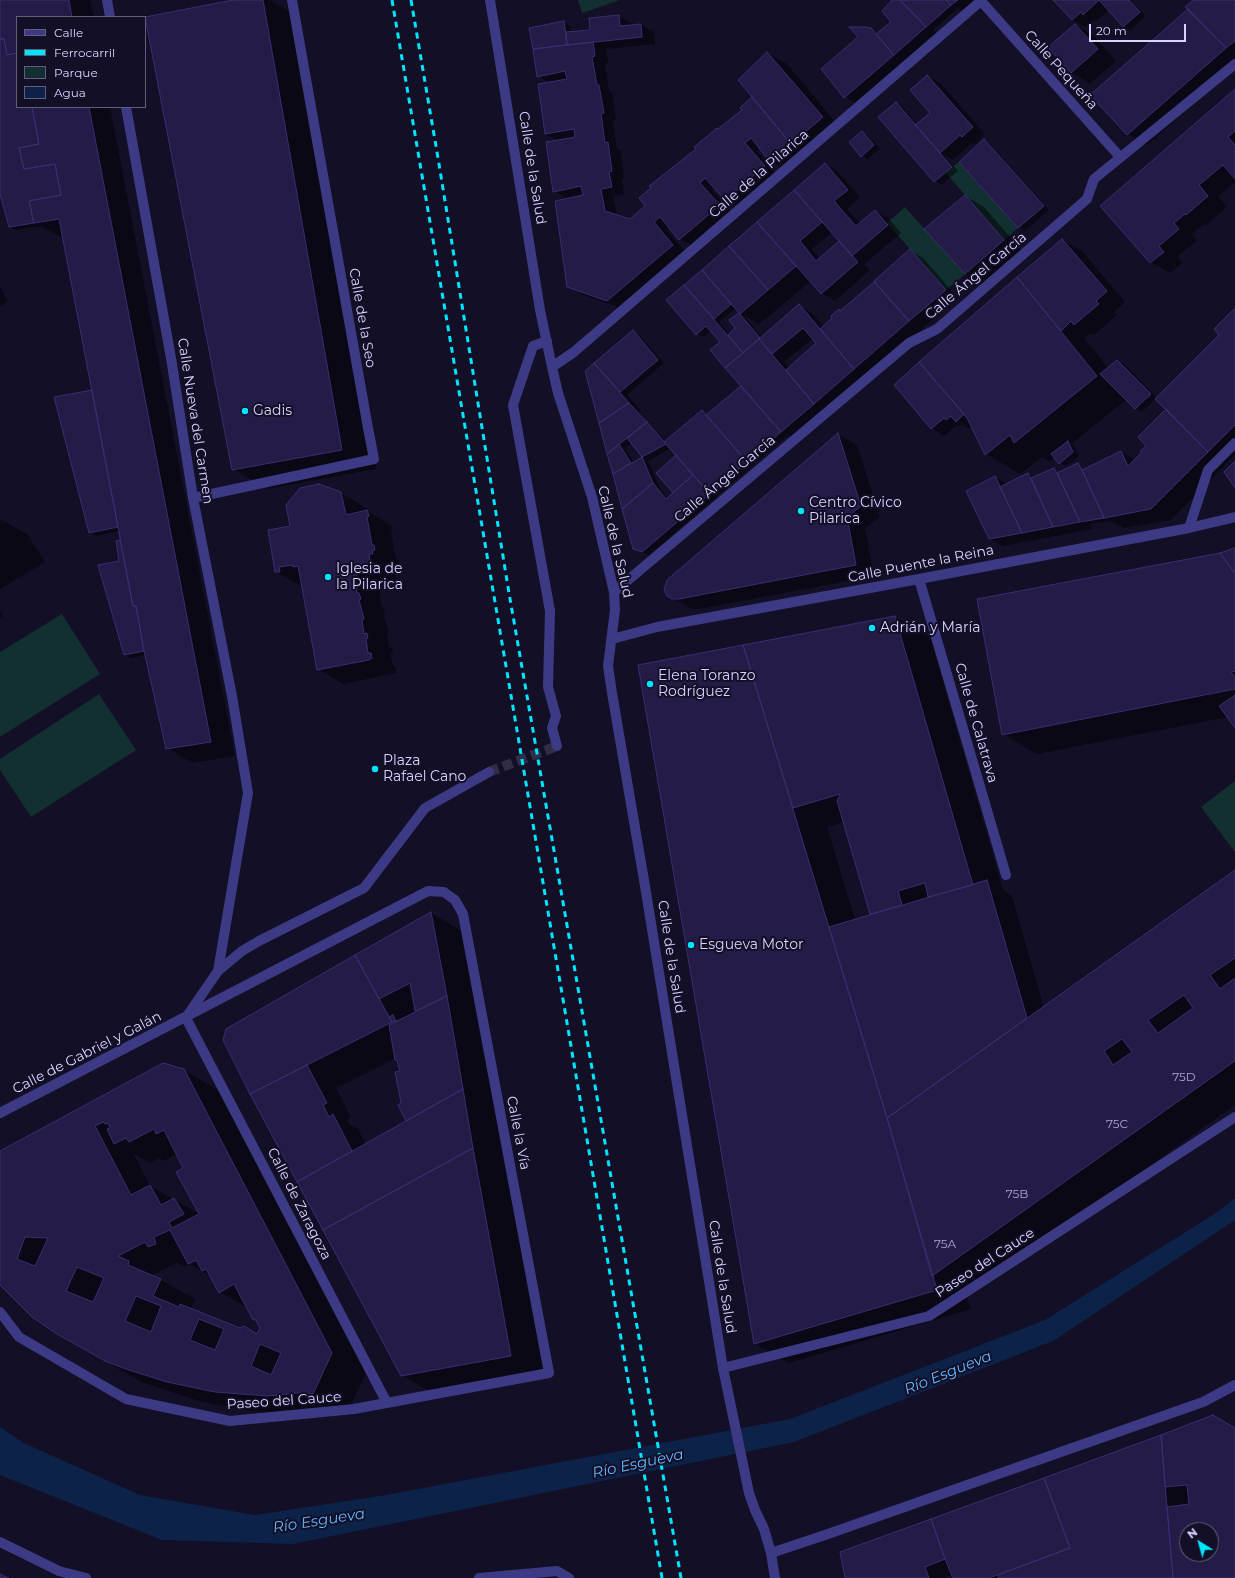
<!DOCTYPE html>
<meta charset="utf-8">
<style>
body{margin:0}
#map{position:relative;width:1235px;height:1578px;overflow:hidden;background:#130f26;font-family:Montserrat,sans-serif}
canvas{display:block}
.legend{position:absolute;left:16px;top:16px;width:130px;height:92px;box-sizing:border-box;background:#130f26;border:1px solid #625e7d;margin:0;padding:5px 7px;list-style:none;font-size:12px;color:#d9d4ff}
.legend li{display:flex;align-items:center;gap:8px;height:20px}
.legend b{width:20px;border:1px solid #625e7d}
.north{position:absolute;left:1179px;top:1522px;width:40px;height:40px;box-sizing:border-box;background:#130f26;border:1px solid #625e7d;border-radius:50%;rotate:323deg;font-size:11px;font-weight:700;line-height:16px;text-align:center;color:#d9d4ff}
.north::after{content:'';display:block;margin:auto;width:14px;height:18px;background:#00e5ff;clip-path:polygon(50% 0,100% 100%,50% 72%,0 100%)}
.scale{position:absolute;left:1089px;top:24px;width:97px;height:18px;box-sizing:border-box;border:2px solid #d9d4ff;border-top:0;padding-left:5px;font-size:12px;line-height:14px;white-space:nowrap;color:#d9d4ff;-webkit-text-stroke:3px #130f26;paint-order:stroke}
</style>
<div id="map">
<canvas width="1235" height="1578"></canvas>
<ul class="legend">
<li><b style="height:5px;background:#3d3a85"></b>Calle</li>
<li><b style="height:5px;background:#00e5ff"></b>Ferrocarril</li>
<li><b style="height:11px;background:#12302f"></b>Parque</li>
<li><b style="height:11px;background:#0c2248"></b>Agua</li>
</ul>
<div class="north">N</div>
<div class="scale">20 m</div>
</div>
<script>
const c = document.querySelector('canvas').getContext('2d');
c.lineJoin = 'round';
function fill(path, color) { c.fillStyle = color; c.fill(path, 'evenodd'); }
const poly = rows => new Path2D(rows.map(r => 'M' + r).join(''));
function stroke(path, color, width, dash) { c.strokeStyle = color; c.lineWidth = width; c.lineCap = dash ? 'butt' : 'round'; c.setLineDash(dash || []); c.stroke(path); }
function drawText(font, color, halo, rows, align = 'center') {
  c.font = font + ' Montserrat,sans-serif'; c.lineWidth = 4; c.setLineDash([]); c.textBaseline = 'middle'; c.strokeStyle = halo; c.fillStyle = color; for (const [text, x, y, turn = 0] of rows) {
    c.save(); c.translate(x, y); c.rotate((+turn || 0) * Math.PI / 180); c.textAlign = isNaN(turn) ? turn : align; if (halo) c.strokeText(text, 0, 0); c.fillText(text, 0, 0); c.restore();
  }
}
fill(poly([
 [578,0,620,0,582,13],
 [959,162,1018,228,1004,240,945,172],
 [905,207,965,274,946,290,887,223],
 [62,614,100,674,0,737,0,652],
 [99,694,136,750,31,817,0,770,0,759],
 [1235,781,1235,852,1201,807]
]), '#12302f');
fill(poly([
 [1235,1198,1235,1220,1053,1341,794,1442,293,1544,162,1540,0,1475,0,1427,24,1443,140,1495,255,1515,386,1495,790,1419,1045,1320,1216,1213]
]), '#0c2248');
fill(poly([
 [0,0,90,0,94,17,17,17,17,107,110,107,235,756,192,763,167,748,146,655,131,658,125,655,120,541,122,542,120,531,96,536,90,532,93,391,63,236,60,236,41,226,16,230,10,227,0,190],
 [238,0,270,0,296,15,376,469,267,489,233,469],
 [893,0,989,0,971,16,958,8,933,30,938,35,858,104,845,97,871,29,878,34,893,22],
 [1054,0,1131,0,1145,16,1130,30,1124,26,1109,10,1096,21,1094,20,1085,27,1072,20],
 [1194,0,1235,0,1235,68,1147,145,1128,134],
 [619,16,632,23,632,26,641,25,654,32,655,44,606,49,608,63,605,63,609,91,612,93,616,120,613,121,617,149,621,151,624,178,622,179,624,194,613,196,617,216,630,220,646,206,719,130,744,110,742,108,753,97,767,53,787,64,841,129,811,154,784,168,771,161,760,148,757,151,777,174,739,207,726,199,715,187,712,190,732,213,693,246,680,239,670,227,666,230,686,252,621,308,581,294,568,286,568,199,554,191,558,141,546,134,549,83,538,76,530,29,564,22,570,26,571,32,592,31],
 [1075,25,1094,36,1116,61,1090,84,1071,72],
 [927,76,940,83,985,134,975,144,973,142,953,160,943,154,958,171,941,185,935,181,880,117,896,103,902,106,917,124,931,113],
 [1235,91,1235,182,1218,197,1227,207,1206,225,1204,224,1192,234,1197,240,1177,257,1182,263,1170,273,1151,262],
 [862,132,868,136,880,149,868,159,862,156],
 [984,140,990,144,1049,210,1025,231,1018,227],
 [825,164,838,172,860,197,847,209,860,224,875,211,888,218,901,233,864,264,870,270,835,301,822,293,811,281,759,324,743,315,762,337,799,306,812,313,824,327,910,250,923,258,958,298,794,439,788,435,649,555,640,552,634,549,586,371,633,331,639,335,664,363,627,395,641,410,639,412,666,442,702,411,708,414,742,386,721,342,711,330,703,337,697,334,668,300],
 [832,232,841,241,820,259,812,249],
 [736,308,740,313,731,320,737,328,730,335,719,322],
 [813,338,818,344,789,368,784,362],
 [632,442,644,457,634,463,625,448],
 [671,448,677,456,675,493,668,499,659,487,648,461],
 [965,196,984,207,1022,251,984,285,965,274],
 [1062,240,1082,251,1125,302,1114,312,1117,315,1094,335,1090,333,1084,338,1108,368,1117,361,1124,364,1157,398,1220,335,1235,310,1235,455,1171,520,1124,528,1111,521,1090,524,1092,529,1003,546,990,539,995,477,1007,484,1028,474,1034,478,1054,469,1060,473,1078,465,1085,470,1121,452,1135,460,1147,446,1167,409,1156,398,1142,412,1136,408,1127,399,1071,444,1074,446,1079,456,1066,466,1060,463,1055,457,1049,462,1042,457,1020,474,986,454,972,426,969,429,962,424,959,426,957,425,944,436,932,428,921,362],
 [1109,516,1109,518,1088,521,1088,519],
 [0,287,8,301,0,306],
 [838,434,857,445,880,517,865,528,874,576,699,609,692,609,668,595],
 [341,493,366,508,367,511,392,526,393,530,391,531,396,559,399,560,399,564,397,565,397,568,393,568,396,583,378,586,381,593,379,594,382,607,384,608,385,613,383,614,389,633,387,633,389,647,392,648,393,652,390,653,393,666,396,668,396,673,343,684,318,669,303,586,301,586,276,572,291,527],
 [0,519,27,534,45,562,0,589],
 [1235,549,1235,726,1228,717,1037,754,1003,734,1221,554],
 [0,611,3,616,0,618],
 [895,617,930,637,1003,890,1012,896,1044,1008,1235,871,1235,1105,966,1296,971,1309,789,1363,755,1344,639,666],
 [844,822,871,914,873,915,855,920,827,827],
 [431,913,465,933,545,1376,436,1395,402,1375,251,1093],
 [396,1058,399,1061,401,1072,402,1103,407,1121,366,1145,358,1129,350,1125,347,1120,351,1117,336,1088],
 [184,1070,218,1090,366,1373,347,1413,303,1415,251,1411,202,1402,142,1382,75,1344,0,1283,0,1152],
 [133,1153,150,1163,159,1158,164,1161,177,1154,184,1168,200,1214,150,1186],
 [177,1263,184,1267,189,1264,212,1277,220,1292,248,1308,261,1328,258,1335,191,1309,195,1299,152,1275],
 [68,1285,70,1285,65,1296,64,1295],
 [1235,1428,1235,1578,954,1578,952,1575,944,1578,846,1578],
 [1187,1530,1211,1530,1211,1554,1187,1554]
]), '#0007');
const building = poly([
 [0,0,69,0,72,17,17,17,17,53,7,55,4,39,0,39,0,0],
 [233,0,263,0,342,450,232,470,145,17,233,0],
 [892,0,900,0,926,27,894,55,876,34,891,22,882,11,892,0],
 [900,0,946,0,951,5,926,27,900,0],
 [946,0,958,0,951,5,946,0],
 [1053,0,1099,0,1083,15,1081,12,1072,20,1053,0],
 [1099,0,1129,0,1140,12,1123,27,1099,0],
 [1193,0,1235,0,1235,41,1226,48,1185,7,1193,0],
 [1188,9,1226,48,1127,135,1090,95,1188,9],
 [619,15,620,26,641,24,642,37,567,45,566,32,590,30,589,18,619,15],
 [564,21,567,45,533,49,529,28,564,21],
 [1075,24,1098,49,1071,73,1048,47,1075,24],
 [849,27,866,27,871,28,894,55,844,98,821,69,858,37,849,27],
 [0,39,4,39,7,55,17,53,17,107,32,107,39,144,19,148,24,169,55,164,61,195,29,201,34,223,9,227,0,194,0,39],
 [593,42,595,56,592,57,597,85,599,85,604,113,601,114,605,143,608,142,612,171,609,172,612,187,601,189,605,211,630,219,645,206,639,198,651,188,649,186,696,149,694,147,717,128,718,129,742,110,740,108,752,97,791,144,770,162,751,138,745,143,765,166,725,200,705,178,700,183,720,205,679,240,660,217,654,222,673,245,607,301,567,287,555,201,583,195,581,186,553,192,546,142,575,137,574,129,545,134,538,84,567,79,565,71,537,77,533,49,593,42],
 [767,52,823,117,791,144,738,80,767,52],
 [927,75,973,127,962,137,960,135,940,153,915,125,930,113,910,90,927,75],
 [1235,89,1235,131,1228,137,1235,145,1235,179,1223,165,1199,185,1208,196,1186,215,1185,214,1174,223,1179,229,1159,246,1164,252,1150,263,1100,206,1235,89],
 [896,102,952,167,934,182,878,117,896,102],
 [32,107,89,107,211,742,166,749,144,651,136,606,133,606,59,219,34,223,29,201,61,195,55,164,24,169,19,148,39,144,32,107],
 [862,131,874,145,861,157,849,142,862,131],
 [984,139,1044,206,1018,228,959,162,984,139],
 [825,163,848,190,834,201,856,226,875,210,888,225,852,256,794,190,825,163],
 [794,190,822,222,800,241,816,261,839,241,858,262,821,294,757,222,794,190],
 [965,195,1004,240,965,274,924,229,965,195],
 [757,222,796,266,768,290,729,246,757,222],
 [1062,239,1107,291,1096,301,1099,304,1074,325,1071,321,1061,331,1017,277,1062,239],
 [729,246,768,290,740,314,702,270,729,246],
 [910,249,946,290,909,321,874,281,910,249],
 [702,270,731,304,714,319,684,285,702,270],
 [1017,277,1097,376,1014,443,1010,435,985,455,967,418,919,362,1017,277],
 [874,282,909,321,854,369,820,329,832,318,831,316,839,309,840,311,874,282],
 [684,285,743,353,725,368,710,350,720,342,706,326,696,335,666,300,684,285],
 [799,304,854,369,814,404,786,370,816,343,803,328,772,354,759,339,799,304],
 [1235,308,1235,425,1208,452,1155,399,1219,335,1214,329,1235,308],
 [739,313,760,338,743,353,728,335,735,328,729,320,739,313],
 [633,330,658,360,620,392,594,363,633,330],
 [759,339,814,404,781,432,725,368,759,339],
 [1117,360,1151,394,1135,409,1100,374,1117,360],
 [919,362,964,414,956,422,951,416,946,420,944,418,931,429,894,385,919,362],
 [594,363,629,403,599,423,585,371,594,363],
 [741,386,781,432,747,462,706,415,741,386],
 [92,390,118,527,89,533,54,397,92,390],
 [629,403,647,422,607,454,599,423,629,403],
 [1166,409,1208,452,1151,509,1104,518,1082,470,1121,451,1128,466,1142,452,1140,451,1146,446,1138,437,1166,409],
 [702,410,747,462,710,494,664,442,702,410],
 [647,422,666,444,642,457,627,438,647,422],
 [838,433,861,506,847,517,856,565,679,599,672,599,667,596,664,590,667,580,838,433],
 [1068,441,1073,452,1059,464,1051,454,1068,441],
 [619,444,631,463,613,474,607,454,619,444],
 [676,455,693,475,673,493,656,473,676,455],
 [642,457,653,483,622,509,613,474,642,457],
 [1235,461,1235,488,1224,472,1235,461],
 [1078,463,1082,470,1104,518,1080,522,1057,473,1078,463],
 [1054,468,1057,473,1080,522,1053,527,1031,478,1054,468],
 [1028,473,1053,527,1022,533,1000,487,1028,473],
 [693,475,710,494,642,552,633,549,622,509,653,483,666,499,693,475],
 [995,476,1022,533,989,539,966,491,995,476],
 [319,484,341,492,346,515,367,510,369,516,367,517,372,545,374,545,375,550,372,551,373,554,369,554,371,569,353,572,354,574,356,574,357,579,355,580,357,593,359,593,361,599,359,600,364,619,362,619,364,634,367,633,368,638,366,639,368,653,371,653,372,658,369,660,317,670,298,566,293,567,293,565,279,567,280,572,275,572,268,530,290,526,286,505,300,488,319,484],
 [120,540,133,606,136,606,144,651,124,655,98,565,119,561,116,541,120,540],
 [1235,548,1235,574,1220,553,1235,548],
 [1220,553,1235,574,1235,671,1231,672,1235,677,1235,689,1002,735,977,599,1220,553],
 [895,616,973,885,928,897,925,883,898,891,902,905,870,914,837,801,840,794,793,808,743,645,895,616],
 [743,645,887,1118,937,1290,754,1344,638,665,743,645],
 [1235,695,1235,728,1219,706,1235,695],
 [1235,870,1235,958,1210,975,1220,989,1235,978,1235,1061,932,1276,887,1118,1235,870],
 [1184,995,1193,1008,1158,1033,1148,1020,1184,995],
 [1122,1039,1132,1052,1113,1065,1104,1051,1122,1039],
 [987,880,1027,1018,887,1118,829,927,987,880],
 [431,912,447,996,415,1011,410,983,379,999,355,955,431,912],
 [355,955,392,1022,250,1094,223,1040,226,1029,355,955],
 [447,996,463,1089,406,1121,398,1105,401,1103,395,1072,400,1071,397,1060,395,1060,389,1025,447,996],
 [393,1015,396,1021,392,1022,389,1017,393,1015],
 [163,1063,184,1069,332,1353,313,1394,297,1393,268,1396,215,1392,167,1382,129,1370,107,1362,57,1334,32,1317,0,1285,0,1151,163,1063],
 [103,1122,105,1124,108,1123,110,1128,107,1129,114,1144,126,1138,129,1142,154,1129,156,1134,164,1130,183,1168,176,1172,199,1214,172,1228,169,1222,184,1214,174,1198,161,1205,150,1185,131,1195,95,1126,103,1122],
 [170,1230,188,1264,196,1260,202,1271,206,1269,219,1293,234,1284,253,1320,255,1319,260,1328,257,1334,244,1326,240,1328,180,1304,179,1307,153,1296,161,1279,128,1265,129,1261,118,1256,145,1242,148,1247,156,1244,154,1237,170,1230],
 [25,1237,48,1238,35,1266,17,1259,25,1237],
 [77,1267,104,1278,93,1302,66,1291,77,1267],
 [136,1296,161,1306,151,1332,125,1321,136,1296],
 [199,1319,224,1329,215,1350,190,1340,199,1319],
 [260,1344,281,1353,271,1375,251,1366,260,1344],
 [307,1065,327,1103,323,1105,329,1117,333,1114,352,1151,297,1182,250,1094,307,1065],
 [463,1089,473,1148,323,1230,297,1182,463,1089],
 [473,1148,511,1356,401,1376,323,1230,473,1148],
 [1213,1415,1235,1428,1235,1578,1173,1578,1167,1507,1189,1504,1187,1485,1165,1487,1161,1435,1213,1415],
 [1187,1530,1211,1530,1211,1554,1187,1554,1187,1530],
 [1161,1435,1173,1578,998,1578,998,1575,1070,1548,1044,1478,1161,1435],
 [1044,1478,1070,1548,989,1578,953,1578,945,1559,931,1519,1044,1478],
 [931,1519,945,1559,925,1567,929,1578,845,1578,840,1552,931,1519],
 [0,1574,8,1578,9,1578,0,1578,0,1574]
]);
fill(building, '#241b47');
stroke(building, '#3b2d73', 1);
stroke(poly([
 [489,772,557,746]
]), '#312d47', 10, [10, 5]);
stroke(poly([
 [547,341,533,346,513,405,550,611,548,687,556,716,552,728,557,746],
 [193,498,374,459,368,428],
 [218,971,242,951,259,941,364,888,425,808,489,772],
 [723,1368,929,1316,1235,1117]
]), '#3d3a85', 10);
stroke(poly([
 [107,0,110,17],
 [292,0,368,428],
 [490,0,540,310,552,367,558,393,592,497,614,592,615,610,608,666,612,693,645,886,723,1368,749,1493,755,1510,764,1529,771,1553,775,1578],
 [981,1,1120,157],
 [126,107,171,358,193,498,232,696,248,793,218,971,187,1016],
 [552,367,574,352,982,0],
 [1189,528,1208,470,1235,443],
 [919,579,1006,875],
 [614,592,909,343,937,329,1087,199,1094,179,1235,64],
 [612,639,657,627,919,579,1189,528,1235,517],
 [186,1018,387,1403],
 [0,1113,428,891,444,892,455,900,463,914,549,1373,354,1409,230,1421,126,1399,19,1337,0,1312],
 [0,1542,59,1571,86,1578],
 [771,1553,828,1534,1203,1402,1235,1385],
 [479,1578,557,1571,569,1578]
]), '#3d3a85', 10);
stroke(poly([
 [392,0,662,1578],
 [411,0,438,158,509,593,681,1578]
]), '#00e5ff', 3, [6, 5]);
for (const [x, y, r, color] of [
 [245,411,4,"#00e5ff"],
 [801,511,4,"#00e5ff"],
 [328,577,4,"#00e5ff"],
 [872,628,4,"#00e5ff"],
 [650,684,4,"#00e5ff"],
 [375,769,4,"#00e5ff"],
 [691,945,4,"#00e5ff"]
]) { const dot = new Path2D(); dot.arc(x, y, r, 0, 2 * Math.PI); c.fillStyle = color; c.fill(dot); stroke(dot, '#130f26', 1.5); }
drawText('12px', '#aca6d1', null, [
 ["75D",1184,1077],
 ["75C",1117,1124],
 ["75B",1017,1194],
 ["75A",945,1244]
]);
drawText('14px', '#d9d4ff', '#130f26', [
 ["Calle Pequeña",1061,70,48],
 ["Calle de la Salud",532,168,81],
 ["Calle de la Pilarica",759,174,-41],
 ["Calle Ángel García",976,276,-40],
 ["Calle de la Seo",362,318,80],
 ["Calle Nueva del Carmen",195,421,81],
 ["Calle Ángel García",725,479,-40],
 ["Calle de la Salud",615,542,77],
 ["Calle Puente la Reina",921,564,-11],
 ["Calle de Calatrava",976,723,74],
 ["Calle de la Salud",671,957,81],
 ["Calle de Gabriel y Galán",87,1053,-27],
 ["Calle la Vía",518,1133,79],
 ["Calle de Zaragoza",299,1204,63],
 ["Paseo del Cauce",985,1263,-33],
 ["Calle de la Salud",722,1277,81],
 ["Paseo del Cauce",284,1401,-4]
]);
drawText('14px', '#d9d4ff', '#130f26', [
 ["Gadis",253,411],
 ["Centro Cívico",809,503],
 ["Pilarica",809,519],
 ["Iglesia de",336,569],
 ["la Pilarica",336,585],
 ["Adrián y María",880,628],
 ["Elena Toranzo",658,676],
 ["Rodríguez",658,692],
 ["Plaza",383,761],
 ["Rafael Cano",383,777],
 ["Esgueva Motor",699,945]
], 'left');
drawText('italic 15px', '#62b6ff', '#130f26', [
 ["Río Esgueva",948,1373,-22],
 ["Río Esgueva",638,1464,-12],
 ["Río Esgueva",319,1521,-9]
]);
</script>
